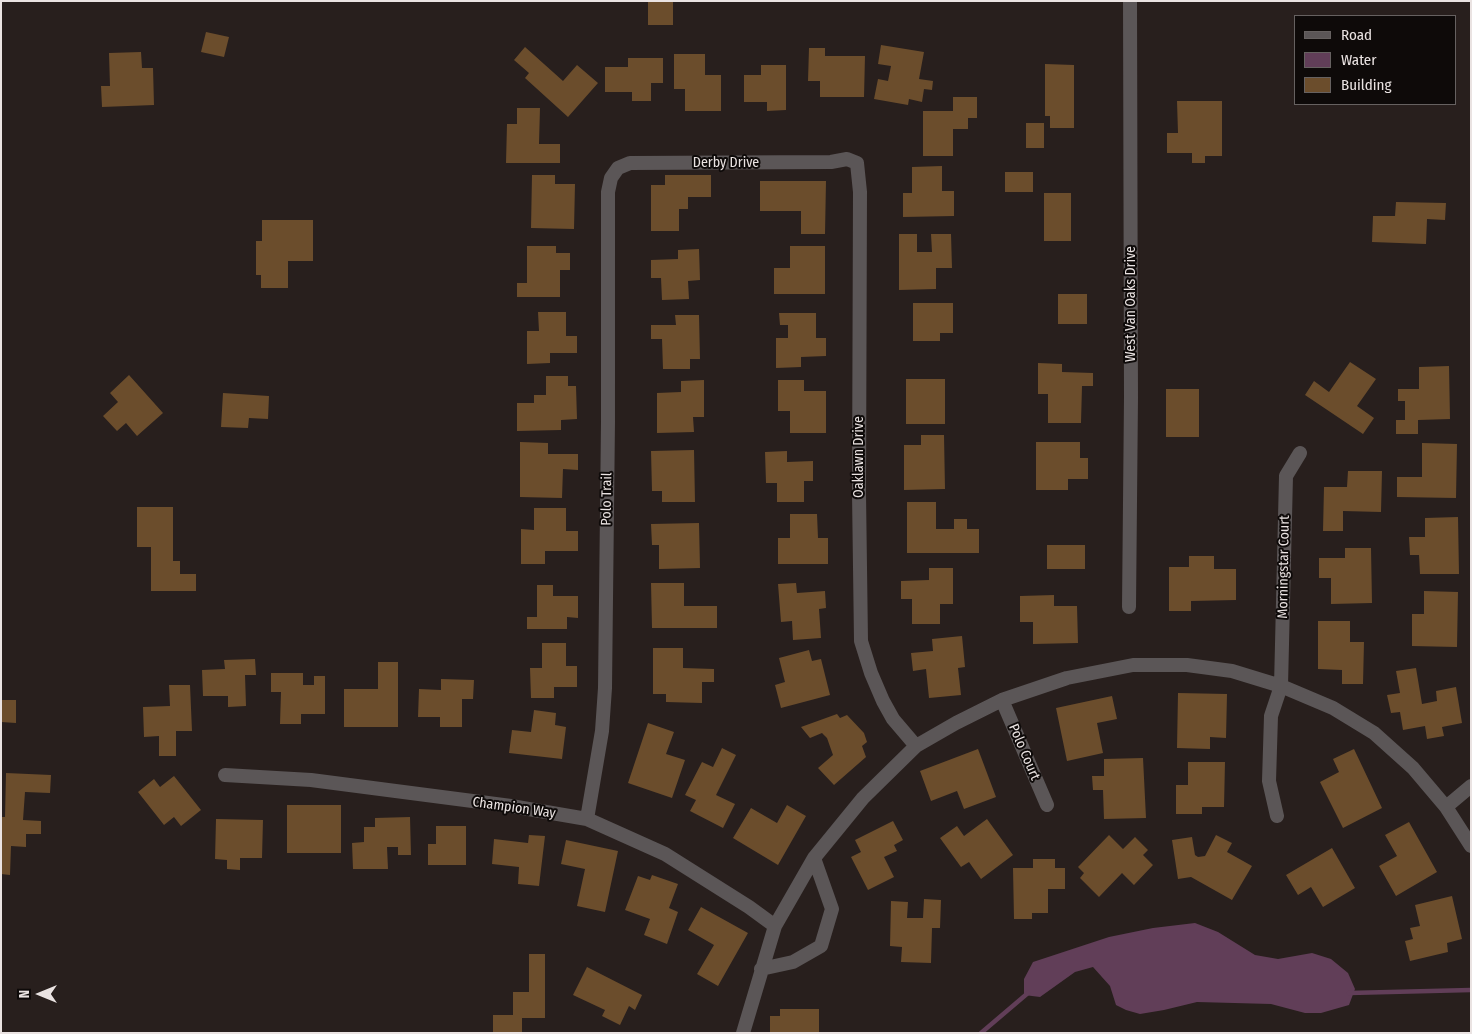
<!DOCTYPE html>
<style>
body{margin:0}
#map{position:relative;width:1472px;height:1034px;overflow:hidden;background:#281f1d;font-family:"Fira Sans Condensed",sans-serif}
canvas{display:block}
.frame{position:absolute;inset:0;border:2px solid #eae3e2;pointer-events:none}
.legend{position:absolute;left:1294px;top:15px;width:162px;height:90px;box-sizing:border-box;background:#0e0a09;border:1px solid #666160;margin:0;padding:6px 9px;list-style:none;font-size:15px;color:#eae3e2}
.legend li{display:flex;align-items:center;gap:10px;height:25px}
.legend b{width:25px;border:1px solid #666160}
.north{position:absolute;left:15px;top:969px;width:50px;height:50px;-webkit-text-stroke:4px #0e0a09;paint-order:stroke;rotate:270deg;font-size:14px;font-weight:700;line-height:20px;text-align:center;color:#eae3e2}
.north::after{content:'';display:block;margin:auto;width:18px;height:22px;background:#eae3e2;clip-path:polygon(50% 0,100% 100%,50% 72%,0 100%)}
</style>
<div id="map">
<canvas width="1472" height="1034"></canvas>
<div class="frame"></div>
<ul class="legend">
<li><b style="height:6px;background:#5b5657"></b>Road</li>
<li><b style="height:14px;background:#613e58"></b>Water</li>
<li><b style="height:14px;background:#6b4d2c"></b>Building</li>
</ul>
<div class="north">N</div>
</div>
<script>
const c = document.querySelector('canvas').getContext('2d');
c.lineJoin = 'round';
function fill(path, color) { c.fillStyle = color; c.fill(path, 'evenodd'); }
const poly = rows => new Path2D(rows.map(r => 'M' + r).join(''));
function stroke(path, color, width, dash) { c.strokeStyle = color; c.lineWidth = width; c.lineCap = dash ? 'butt' : 'round'; c.setLineDash(dash || []); c.stroke(path); }
function drawText(font, color, halo, rows, align = 'center') {
  c.font = font + ' "Fira Sans Condensed",sans-serif'; c.lineWidth = 4; c.setLineDash([]); c.textBaseline = 'middle'; c.strokeStyle = halo; c.fillStyle = color; for (const [text, x, y, turn = 0] of rows) {
    c.save(); c.translate(x, y); c.rotate((+turn || 0) * Math.PI / 180); c.textAlign = isNaN(turn) ? turn : align; if (halo) c.strokeText(text, 0, 0); c.fillText(text, 0, 0); c.restore();
  }
}
fill(poly([
 [1195,923,1218,932,1255,955,1278,959,1312,953,1331,959,1348,973,1355,989,1349,1005,1321,1013,1305,1013,1271,1004,1197,1002,1164,1010,1140,1014,1126,1010,1116,1005,1110,986,1093,967,1075,972,1040,997,1024,995,1024,979,1033,962,1109,937,1153,928]
]), '#613e58');
stroke(poly([
 [1349,993,1471,990],
 [981,1033,1028,993]
]), '#613e58', 4.5);
fill(poly([
 [648,2,673,2,673,25,648,25],
 [206,32,229,37,224,57,201,52],
 [881,45,924,52,919,79,933,81,932,90,924,89,922,102,909,99,908,105,874,99,878,79,888,81,891,66,878,64],
 [525,47,563,81,577,65,598,83,568,117,525,78,529,73,514,60],
 [809,48,825,48,825,56,865,56,864,97,820,97,820,81,808,81],
 [141,52,142,68,153,68,154,105,102,107,101,86,110,86,109,53],
 [674,54,705,54,705,75,721,75,721,111,685,111,685,89,674,89],
 [628,58,663,58,663,83,651,83,651,101,632,101,632,92,605,92,605,67,628,67],
 [1045,64,1074,65,1074,128,1050,128,1050,116,1045,116],
 [761,65,786,65,786,110,767,111,767,102,744,102,744,75,761,75],
 [953,97,977,97,977,118,968,118,968,129,953,129,953,156,923,156,923,111,953,111],
 [1177,101,1222,101,1222,156,1205,156,1205,163,1192,163,1192,153,1167,153,1167,133,1178,133],
 [517,108,540,108,539,144,560,144,560,163,506,163,507,124,517,124],
 [1026,123,1044,123,1044,148,1026,148],
 [942,166,942,191,954,191,954,216,903,217,903,193,912,193,912,167],
 [1005,172,1033,172,1033,192,1005,192],
 [532,175,555,175,555,184,575,184,574,229,531,228],
 [665,175,711,175,711,197,688,197,688,209,679,209,679,231,651,231,651,185,665,185],
 [760,181,826,181,825,234,801,234,801,211,760,211],
 [1044,193,1071,193,1071,241,1044,241],
 [1396,202,1446,203,1445,220,1427,219,1426,244,1372,242,1373,216,1395,216],
 [262,220,313,220,313,261,288,261,288,288,261,288,261,275,256,275,256,241,262,241],
 [899,234,917,234,917,252,932,252,931,234,951,234,952,268,936,268,936,289,899,290],
 [527,246,556,246,556,253,570,253,570,270,560,270,560,297,517,297,517,283,527,283],
 [790,246,825,246,825,294,774,294,774,268,790,268],
 [699,249,700,280,688,281,689,299,662,300,661,278,651,278,651,260,678,259,678,250],
 [1058,294,1087,294,1087,324,1058,324],
 [913,303,953,303,953,333,940,333,940,341,913,341],
 [538,312,566,312,566,336,577,336,577,353,550,353,550,363,527,364,527,331,539,331],
 [779,313,816,313,816,338,826,338,826,356,801,357,801,367,776,368,776,338,788,338,788,325,780,325],
 [675,315,699,315,700,359,690,359,690,369,663,369,662,339,651,339,651,325,676,325],
 [1350,362,1376,379,1357,406,1374,418,1363,434,1305,395,1314,381,1329,392],
 [1038,363,1062,364,1062,372,1093,373,1093,386,1082,386,1081,423,1048,423,1048,394,1038,394],
 [1449,366,1450,419,1418,420,1418,434,1396,434,1396,420,1405,420,1405,401,1398,401,1398,389,1419,389,1419,367],
 [129,375,163,413,137,436,126,423,117,431,103,416,118,402,110,393],
 [546,376,568,376,568,386,576,386,577,419,561,420,561,430,517,431,517,403,534,403,534,395,546,395],
 [906,379,945,379,945,424,906,424],
 [704,380,704,417,693,417,694,432,657,433,657,393,681,392,681,381],
 [778,380,804,380,804,391,826,391,826,433,790,433,790,411,778,411],
 [1166,389,1199,389,1199,437,1166,437],
 [223,393,269,396,268,419,249,418,248,428,221,427],
 [921,435,944,435,945,489,904,490,904,445,921,445],
 [520,442,548,443,548,454,578,454,578,470,563,469,562,498,520,497],
 [1036,442,1080,442,1080,458,1088,458,1088,479,1068,479,1068,490,1036,490],
 [1422,443,1457,444,1456,498,1397,497,1397,477,1422,477],
 [694,450,695,502,662,502,662,491,652,491,651,451],
 [787,451,787,462,813,461,813,481,804,481,804,502,777,502,777,483,766,483,765,452],
 [1348,471,1382,471,1381,512,1343,511,1343,531,1323,531,1324,487,1347,487],
 [907,502,936,502,936,529,954,529,954,519,967,519,967,529,979,529,979,553,907,553],
 [137,507,173,507,173,561,180,561,180,574,196,574,196,591,151,591,151,547,137,547],
 [534,508,566,508,566,531,578,531,578,551,545,551,545,564,521,564,521,529,534,530],
 [790,514,817,514,818,538,828,538,828,564,778,564,778,538,790,538],
 [1458,517,1459,574,1420,574,1419,555,1410,555,1409,537,1425,537,1425,518],
 [699,523,700,568,659,569,659,545,652,545,651,524],
 [1047,545,1085,545,1085,569,1047,569],
 [1345,548,1371,548,1372,603,1331,604,1331,578,1319,578,1319,558,1345,558],
 [1189,556,1214,556,1214,569,1236,569,1236,600,1191,601,1191,611,1169,611,1169,567,1189,567],
 [929,568,953,568,953,604,940,604,940,624,912,624,912,599,901,599,901,581,929,580],
 [651,583,684,583,684,606,717,606,717,628,652,628],
 [796,583,797,593,825,591,826,608,819,609,821,638,793,640,792,621,781,622,778,584],
 [537,585,553,585,553,596,578,596,578,618,567,617,567,629,527,629,527,617,537,617],
 [1424,591,1458,592,1457,647,1412,646,1412,614,1424,614],
 [1054,595,1054,606,1077,606,1078,643,1033,644,1033,622,1020,622,1020,596],
 [1318,621,1350,621,1350,642,1364,642,1363,684,1342,684,1342,670,1318,669],
 [962,636,965,667,958,668,961,695,929,698,926,669,913,671,911,653,933,651,932,639],
 [542,643,566,643,566,666,577,666,577,687,554,687,554,698,531,698,530,668,542,668],
 [653,648,683,648,683,668,714,669,714,682,702,682,702,703,666,702,666,694,653,694],
 [809,650,812,661,821,659,830,695,781,708,775,685,785,682,779,658],
 [255,659,256,675,245,675,246,706,228,707,228,696,203,696,202,670,225,669,224,660],
 [378,662,398,662,398,727,344,727,344,689,378,689],
 [1416,668,1422,704,1437,701,1436,691,1456,687,1462,723,1442,727,1444,736,1427,739,1425,726,1403,730,1400,712,1391,713,1387,695,1400,693,1396,671],
 [271,673,303,673,303,685,314,685,314,676,325,676,325,714,301,714,301,724,280,724,281,692,271,692],
 [441,679,474,680,473,699,462,699,462,727,440,727,440,717,418,717,419,689,441,690],
 [169,685,190,685,192,731,176,731,176,756,159,756,159,736,144,737,143,707,170,706],
 [1178,693,1227,694,1226,738,1210,737,1210,749,1177,748],
 [1112,696,1117,719,1097,723,1103,753,1067,761,1056,708],
 [1,700,16,700,16,723,1,722],
 [534,710,556,713,555,725,566,727,562,759,509,753,512,730,531,732],
 [837,714,840,718,847,715,864,733,867,742,862,746,866,757,834,785,818,768,833,755,827,738,822,733,810,738,801,727],
 [648,723,674,732,666,754,685,760,672,798,628,783],
 [722,748,736,755,716,795,735,804,723,828,690,811,696,800,685,795,702,762,713,767],
 [978,749,996,797,964,809,957,791,931,801,920,771],
 [1354,749,1382,808,1343,828,1320,782,1339,772,1333,759],
 [1143,758,1146,818,1104,819,1103,790,1093,790,1092,776,1104,776,1104,759],
 [1188,762,1225,762,1224,807,1202,807,1202,814,1176,814,1176,785,1188,785],
 [6,773,51,775,50,793,25,792,23,820,41,821,41,834,26,834,26,847,11,846,10,875,1,874,1,817,5,817],
 [174,776,201,810,181,826,174,817,164,825,138,792,154,779,160,787],
 [287,805,341,805,341,853,287,853],
 [787,805,806,816,778,865,733,838,751,808,777,823],
 [410,817,411,855,398,855,398,847,387,847,388,869,353,869,352,843,364,842,364,827,375,827,375,818],
 [216,819,263,820,262,858,240,858,240,870,227,869,227,860,215,859],
 [987,819,1013,855,981,879,969,862,961,867,940,838,957,826,964,836],
 [893,821,903,840,894,845,897,851,884,857,894,877,868,890,851,857,861,852,855,840],
 [1409,822,1437,872,1396,896,1379,866,1397,856,1385,835],
 [436,826,466,826,466,865,428,865,428,844,436,844],
 [529,835,545,836,539,886,518,884,519,867,492,864,494,839,528,843],
 [1109,835,1123,849,1135,837,1148,850,1143,855,1153,865,1134,885,1122,873,1099,897,1080,878,1084,873,1078,867],
 [1216,835,1232,843,1227,852,1252,866,1232,900,1191,877,1178,879,1172,840,1192,837,1195,855,1198,857,1205,856],
 [566,840,618,851,605,912,577,906,585,869,561,864],
 [1332,848,1355,888,1323,907,1311,887,1298,895,1286,875],
 [1033,859,1055,859,1055,868,1065,868,1065,889,1048,889,1048,913,1032,913,1032,919,1014,919,1013,868,1033,868],
 [652,875,678,884,669,908,678,912,667,944,644,935,650,919,625,910,638,876,650,880],
 [1452,896,1462,939,1447,943,1448,952,1410,961,1405,941,1413,939,1410,928,1420,926,1415,905],
 [924,899,941,900,940,928,932,928,931,963,901,962,902,947,890,946,891,901,908,902,907,918,923,918],
 [701,907,748,933,718,986,697,974,714,945,688,930],
 [529,954,545,954,545,1018,522,1018,522,1033,493,1033,493,1015,513,1015,513,992,529,992],
 [587,967,642,995,635,1010,629,1006,620,1025,602,1016,605,1010,573,995],
 [780,1009,819,1009,819,1033,770,1033,770,1016,780,1016]
]), '#6b4d2c');
stroke(poly([
 [1129,607,1131,397,1130,1],
 [1002,700,1047,805],
 [225,775,311,780,511,806,587,819,665,854,749,907,775,926],
 [1446,807,1471,786],
 [1277,816,1269,781,1271,716,1281,686,1286,476,1300,453],
 [587,819,602,731,605,688,608,421,608,192,611,178,618,168,630,163,831,162,847,159,857,163,860,192,859,493,861,641,871,673,883,701,893,719,916,746],
 [761,969,793,962,821,946,832,909,814,858],
 [743,1033,775,926,814,858,863,798,916,746,956,723,1002,700,1067,678,1133,665,1187,665,1232,671,1281,686,1333,708,1374,733,1413,768,1446,807,1471,846]
]), '#5b5657', 14);
drawText('14px', '#eae3e2', '#0e0a09', [
 ["Derby Drive",726,163],
 ["West Van Oaks Drive",1131,304,-90],
 ["Oaklawn Drive",859,457,-90],
 ["Polo Trail",607,499,-89],
 ["Morningstar Court",1284,567,-89],
 ["Polo Court",1024,752,67],
 ["Champion Way",514,808,8]
]);
</script>
